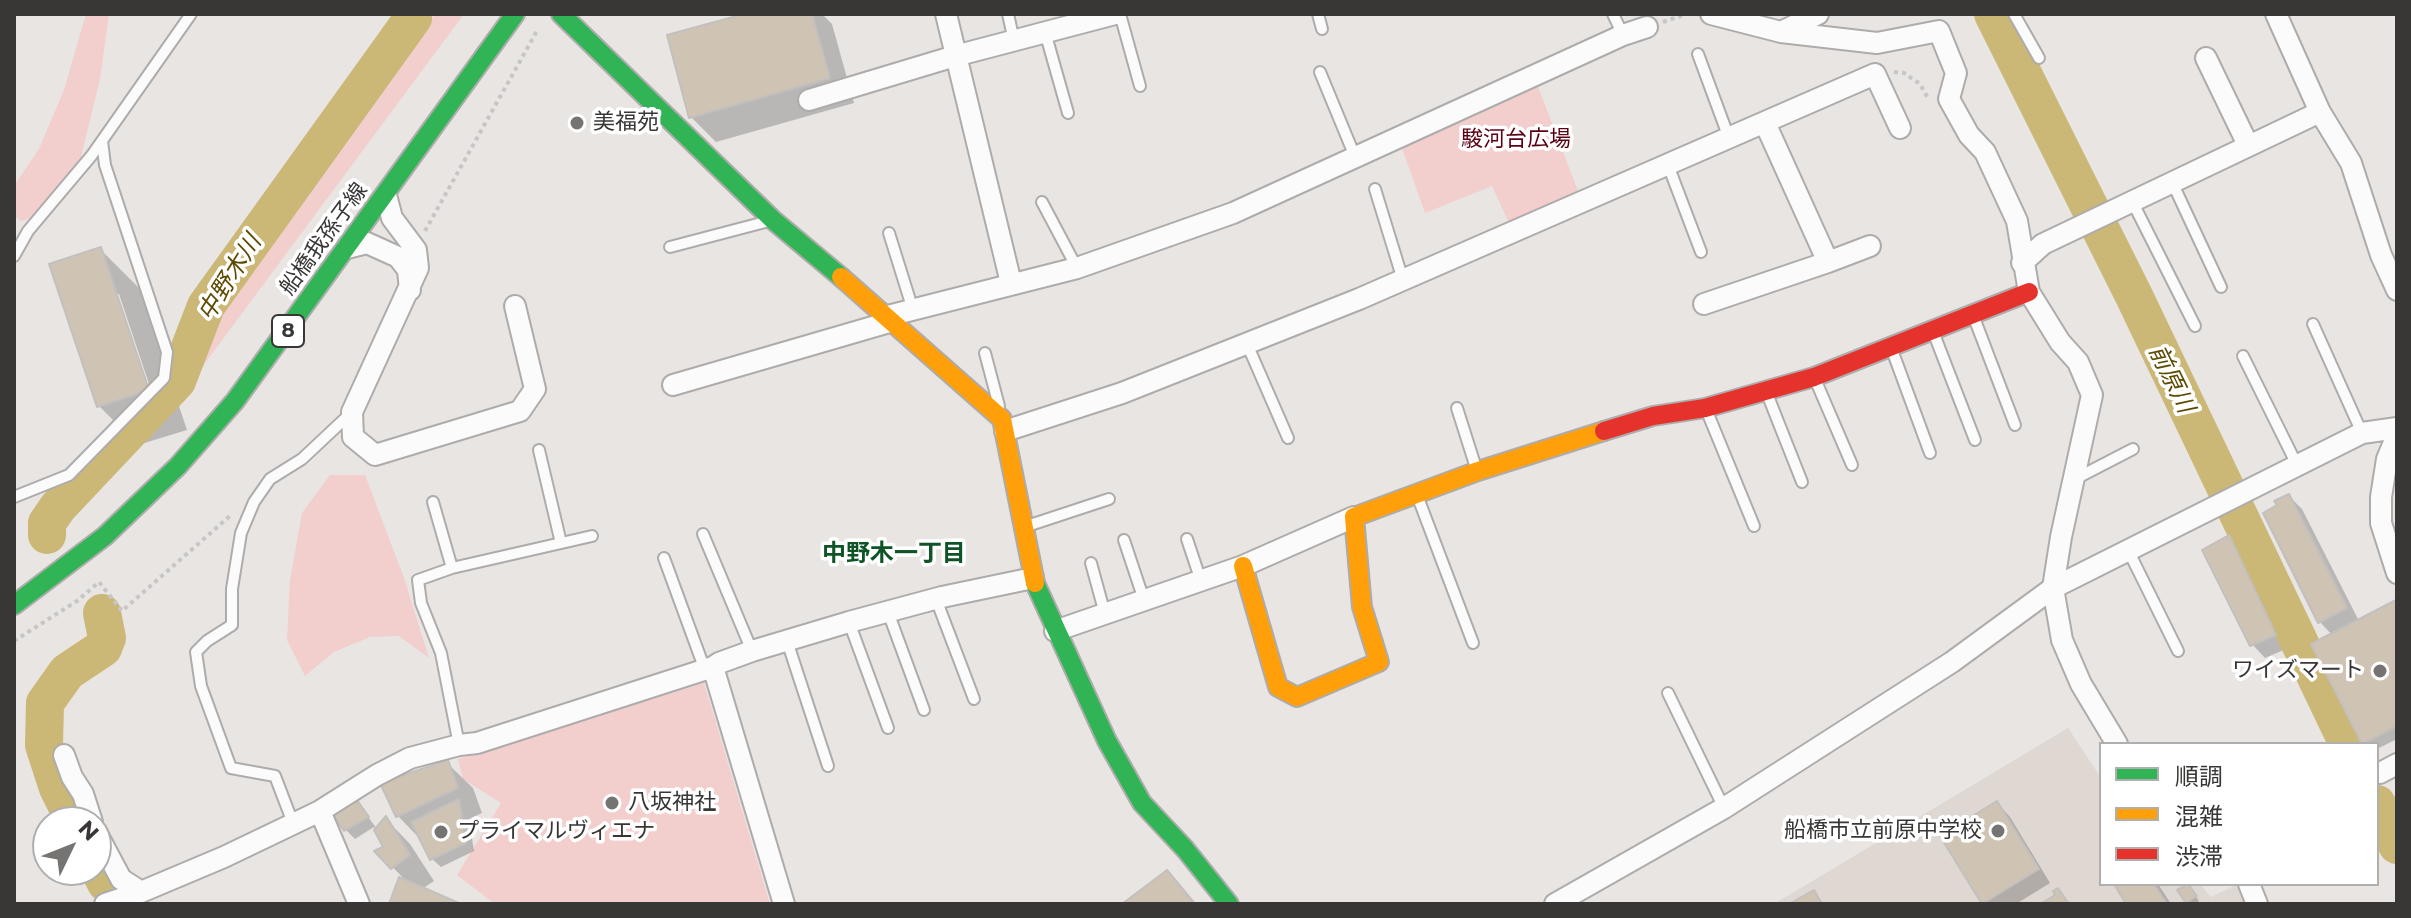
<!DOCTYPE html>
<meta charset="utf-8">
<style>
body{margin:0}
#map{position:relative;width:2411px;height:918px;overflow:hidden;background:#e8e5e3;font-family:Montserrat,"Noto Sans JP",sans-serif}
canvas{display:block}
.frame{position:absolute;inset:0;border:16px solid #393736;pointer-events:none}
.legend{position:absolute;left:2099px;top:742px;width:280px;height:144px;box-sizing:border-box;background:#fff;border:2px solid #b0afaf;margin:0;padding:10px 14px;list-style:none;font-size:24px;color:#393736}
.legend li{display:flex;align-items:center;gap:16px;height:40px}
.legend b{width:40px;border:2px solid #b0afaf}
.north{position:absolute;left:32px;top:806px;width:80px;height:80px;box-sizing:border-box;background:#fff;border:2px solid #b0afaf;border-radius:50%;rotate:47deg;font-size:22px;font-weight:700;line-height:32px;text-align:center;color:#393736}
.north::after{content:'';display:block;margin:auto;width:28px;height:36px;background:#767473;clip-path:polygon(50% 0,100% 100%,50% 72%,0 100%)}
</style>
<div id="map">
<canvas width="2411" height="918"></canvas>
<div class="frame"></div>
<ul class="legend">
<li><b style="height:10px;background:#30b455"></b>順調</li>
<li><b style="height:10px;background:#ff9f0a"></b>混雑</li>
<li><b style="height:10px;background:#e5322d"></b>渋滞</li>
</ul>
<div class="north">N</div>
</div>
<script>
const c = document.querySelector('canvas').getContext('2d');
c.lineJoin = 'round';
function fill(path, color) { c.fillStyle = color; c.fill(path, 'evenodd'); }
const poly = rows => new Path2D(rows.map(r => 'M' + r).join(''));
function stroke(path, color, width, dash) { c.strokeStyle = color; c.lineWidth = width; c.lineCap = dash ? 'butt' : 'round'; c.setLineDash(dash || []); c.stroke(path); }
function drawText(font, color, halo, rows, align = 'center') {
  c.font = font + ' Montserrat,"Noto Sans JP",sans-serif'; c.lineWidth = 7; c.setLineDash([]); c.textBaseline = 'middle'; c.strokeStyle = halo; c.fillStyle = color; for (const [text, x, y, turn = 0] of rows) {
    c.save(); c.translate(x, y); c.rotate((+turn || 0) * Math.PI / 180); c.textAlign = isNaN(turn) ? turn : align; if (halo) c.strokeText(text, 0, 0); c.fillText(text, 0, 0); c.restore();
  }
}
fill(poly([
 [2068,728,2101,778,2101,884,2200,884,2211,897,2238,884,2247,904,1774,904]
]), '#dfd7d2');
fill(poly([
 [86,14,109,14,100,79,81,157,31,218,21,221,14,216,14,186,39,149,64,90],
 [435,14,464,14,194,378,209,330],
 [1537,84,1578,191,1509,223,1492,186,1425,213,1402,148],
 [330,475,365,475,404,578,429,658,399,636,370,637,334,652,305,676,287,640,290,580,302,513],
 [704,683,770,904,495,904,457,875,501,803,463,779,458,759]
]), '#f2cecd');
fill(poly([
 [752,14,822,14,832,24,854,103,716,142,691,117],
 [100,249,140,289,187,430,138,445,99,406],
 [115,294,119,294,154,399,150,400],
 [2289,496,2302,509,2359,621,2397,604,2397,739,2377,749,2377,744,2363,743,2332,635,2320,622,2266,514],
 [2229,538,2242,551,2288,648,2265,658,2252,644],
 [447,763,473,788,482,813,469,819,474,851,441,867,432,859,423,842,398,816],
 [352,795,377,829,386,819,410,844,434,881,422,889,456,904,392,904,408,883,378,852,386,848,374,827,355,839,346,830],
 [1997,803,2010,817,2050,883,2016,904,1983,903],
 [2116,884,2158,884,2171,904,2129,904],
 [2191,890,2199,901,2194,904,2189,904,2180,891]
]), '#0003');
stroke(poly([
 [1993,14,2134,296,2348,744],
 [47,535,47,523,58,507,177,381,206,306,413,18,412,14],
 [2377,804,2397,845],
 [75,822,58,788,44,745,45,703,67,672,103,648,107,638,102,613],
 [96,864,106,883]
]), '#cbb876', 38);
const building = poly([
 [744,14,812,14,830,78,689,118,667,35,744,14],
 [101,247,149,390,97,407,49,264,101,247],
 [2289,494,2347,608,2318,623,2263,513,2277,505,2274,501,2289,494],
 [2229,535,2276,635,2250,646,2202,550,2229,535],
 [2396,600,2397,726,2362,744,2311,644,2396,600],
 [448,760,458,788,396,817,380,783,448,760],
 [352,793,369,817,344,831,328,808,352,793],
 [459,799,466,843,430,860,411,822,459,799],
 [1997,801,2039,869,1982,904,1940,836,1997,801],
 [386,816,410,855,391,869,374,851,383,847,374,830,386,816],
 [1167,870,1195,904,1122,904,1167,870],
 [399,877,461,904,389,904,399,877],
 [2114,884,2154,884,2167,904,2126,904,2114,884],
 [2188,884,2197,896,2186,903,2177,890,2188,884],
 [2058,888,2069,904,2040,904,2055,895,2053,891,2058,888],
 [1814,890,1822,904,1789,904,1814,890]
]);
fill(building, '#cfc4b4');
stroke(building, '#c2c0be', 2);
const lane = poly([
 [1008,14,1014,41],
 [1120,14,1140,86],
 [1318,14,1322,29],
 [1613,14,1623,35],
 [2014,14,2039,58],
 [1045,32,1068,113],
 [1698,54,1729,138],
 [1320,72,1356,159],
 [1668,165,1701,252],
 [2172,182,2221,287],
 [1375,189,1403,280],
 [2132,201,2195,326],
 [1042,202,1077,268],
 [889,233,913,310],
 [670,247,769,221],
 [14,256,28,231,92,155,191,14],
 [1973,315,2015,425],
 [2313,324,2362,433],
 [1934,334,1975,440],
 [1247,344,1288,438],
 [1892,350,1930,453],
 [985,353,999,406],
 [2243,356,2297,465],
 [1815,379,1852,465],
 [1766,391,1802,482],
 [1457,408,1477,471],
 [1706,409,1754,526],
 [539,450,561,543],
 [2075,479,2133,449],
 [1417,495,1473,643],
 [14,497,69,475,164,378,167,352,105,165,102,141],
 [433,502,452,568],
 [1024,527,1109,499],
 [703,534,752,651],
 [1187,539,1201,581],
 [1124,540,1144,600],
 [2128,550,2178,651],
 [664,558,705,670],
 [1091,563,1105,614],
 [936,599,974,699],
 [888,612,924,710],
 [849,622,888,728],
 [787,641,828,766],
 [1668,693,1724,808],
 [459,745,441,653,421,603,418,580,452,568,592,536],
 [293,823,275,776,231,768,201,686,196,652,207,641,232,625,232,589,241,533,254,502,270,479,302,459,351,413]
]);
const street = poly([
 [946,14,1011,283],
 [1711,14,1781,32,1877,43,1939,31,1956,73,1949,99,1969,135,1985,152,2017,221,2029,292,2060,342,2078,362,2092,395,2061,537,2053,588,2062,640,2081,684,2117,744],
 [2276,14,2320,112,2351,163,2381,255,2397,290],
 [1781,32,1818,14],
 [2206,58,2248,145],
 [809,100,955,56,1115,14],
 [386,195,392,218,416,250,418,268,352,412,353,437,375,455,520,411,535,389,515,306],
 [347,248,367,243,398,257,408,270,410,290],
 [1828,262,1870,246],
 [2022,263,2043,244,2320,112],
 [1704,304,1828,262,1765,123],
 [888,316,1077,268,1233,213,1623,35,1647,27],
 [673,385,893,321],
 [1005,431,1122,393,1359,299,1875,74,1900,128],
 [2397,435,2387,459,2381,497,2381,523,2397,573],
 [1055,631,1243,566,1354,517],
 [713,667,784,904],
 [64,755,72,777,83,794,92,822],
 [2380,773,2397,764],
 [320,811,359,904],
 [96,832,121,879,141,892],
 [2249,884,2257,904],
 [105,904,141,892,224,857,320,811,377,775,410,758,459,745,477,743,713,667,719,663,752,651,849,622,942,597,1033,578],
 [1555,904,1724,808,1952,662,2053,588,2362,433,2397,428]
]);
const fast = poly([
 [561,14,773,220,841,277],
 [1035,583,1107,741,1142,803,1185,849,1229,904],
 [14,605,105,536,178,466,235,401,515,14]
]);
const slow = poly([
 [841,277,1002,419,1035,583],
 [1243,566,1278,687,1297,697,1379,662,1362,607,1354,517,1478,471,1604,431]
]);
const jam = poly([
 [1604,431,1653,416,1705,408,1814,377,2029,292]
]);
stroke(lane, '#aeacab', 14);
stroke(street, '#aeacab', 24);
stroke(fast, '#aeacab', 22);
stroke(slow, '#aeacab', 22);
stroke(jam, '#aeacab', 22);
stroke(poly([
 [1663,22,1687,14],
 [1894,72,1904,73,1920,84,1929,100],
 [425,231,538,29],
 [14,641,77,601,99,582,122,611,231,515]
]), '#c7c6c6', 4, [4, 4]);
stroke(lane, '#fcfbfb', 10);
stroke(street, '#fcfbfb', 20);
stroke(fast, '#30b455', 18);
stroke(slow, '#ff9f0a', 18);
stroke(jam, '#e5322d', 18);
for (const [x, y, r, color] of [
 [577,123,8,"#767473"],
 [2380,671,8,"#767473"],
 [612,803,8,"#767473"],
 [1998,831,8,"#767473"],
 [441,832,8,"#767473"]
]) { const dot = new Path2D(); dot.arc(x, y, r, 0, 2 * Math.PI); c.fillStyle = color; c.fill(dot); stroke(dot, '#fff', 3); }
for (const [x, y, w] of [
 [288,331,32]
]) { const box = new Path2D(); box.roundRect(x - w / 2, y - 16, w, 32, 6); c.fillStyle = '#fff'; c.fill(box); stroke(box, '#393736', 2); }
drawText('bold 20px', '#393736', null, [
 ["8",288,331]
]);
drawText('22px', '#393736', '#fff', [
 ["美福苑",593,123],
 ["ワイズマート",2364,671,"right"],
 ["八坂神社",628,803],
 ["船橋市立前原中学校",1982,831,"right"],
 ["プライマルヴィエナ",457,832]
], 'left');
drawText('22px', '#5a0213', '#fff', [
 ["駿河台広場",1516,140]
]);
drawText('22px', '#393736', '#fff', [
 ["船橋我孫子線",324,239,-54]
]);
drawText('italic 24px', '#5d4b00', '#fff', [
 ["中野木川",230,278,-58],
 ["前原川",2171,379,64]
]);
drawText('bold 24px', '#0e5426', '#fff', [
 ["中野木一丁目",894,554]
]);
</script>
